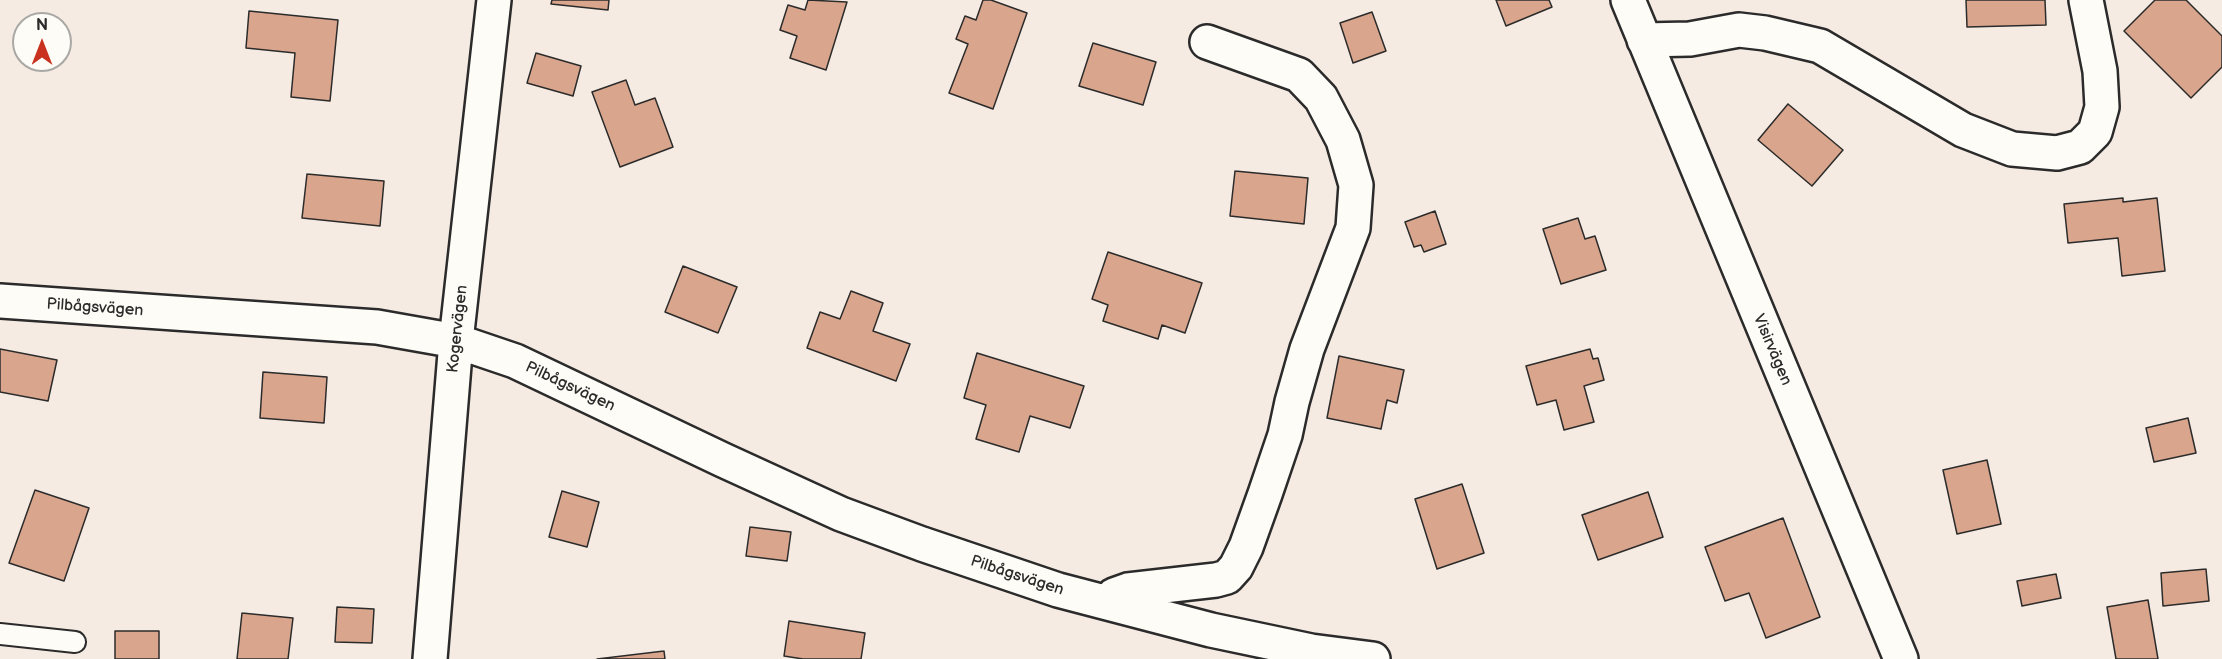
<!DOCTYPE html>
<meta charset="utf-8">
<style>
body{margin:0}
#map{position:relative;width:2222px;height:659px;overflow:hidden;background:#f6ebe2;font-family:"Balsamiq Sans",sans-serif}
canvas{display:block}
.north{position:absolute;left:12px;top:12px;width:60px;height:60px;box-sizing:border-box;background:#fdfcf7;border:2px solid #a9a8a5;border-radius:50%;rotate:0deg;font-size:16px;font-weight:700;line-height:24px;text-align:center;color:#2b2b2b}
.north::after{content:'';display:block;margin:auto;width:21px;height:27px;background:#c8321e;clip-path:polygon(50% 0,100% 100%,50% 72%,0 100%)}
</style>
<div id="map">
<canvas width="2222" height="659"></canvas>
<div class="north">N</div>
</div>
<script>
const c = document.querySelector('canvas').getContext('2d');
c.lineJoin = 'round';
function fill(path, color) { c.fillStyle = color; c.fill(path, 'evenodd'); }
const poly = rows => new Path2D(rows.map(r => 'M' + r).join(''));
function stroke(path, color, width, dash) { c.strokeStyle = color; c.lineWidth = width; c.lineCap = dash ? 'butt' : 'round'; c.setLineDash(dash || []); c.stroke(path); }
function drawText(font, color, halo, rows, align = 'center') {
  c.font = font + ' "Balsamiq Sans",sans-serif'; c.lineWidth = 6; c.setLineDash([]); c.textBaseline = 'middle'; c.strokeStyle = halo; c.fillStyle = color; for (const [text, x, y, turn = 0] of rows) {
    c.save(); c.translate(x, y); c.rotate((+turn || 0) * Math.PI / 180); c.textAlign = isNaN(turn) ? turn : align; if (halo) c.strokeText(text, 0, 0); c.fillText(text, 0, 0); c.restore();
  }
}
const building = poly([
 [552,0,609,0,608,10,551,4,552,0],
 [808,0,847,2,826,70,790,58,797,36,780,30,788,5,805,10,808,0],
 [983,0,991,0,1027,13,993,109,949,93,968,44,956,39,965,16,976,20,983,0],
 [1496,0,1549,0,1552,7,1506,26,1496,0],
 [1966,0,2045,0,2046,25,1967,27,1966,0],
 [2155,0,2186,0,2222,36,2222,67,2191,98,2124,31,2155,0],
 [249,11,338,20,330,101,291,97,295,53,246,48,249,11],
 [1372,12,1386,51,1353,63,1340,23,1372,12],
 [1093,43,1156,62,1143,105,1079,86,1093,43],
 [536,53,581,66,573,96,527,83,536,53],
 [626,80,635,105,655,98,673,147,620,167,592,92,626,80],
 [1788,104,1843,150,1812,186,1758,140,1788,104],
 [1235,171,1308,178,1304,224,1230,216,1235,171],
 [307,174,384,181,380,226,302,218,307,174],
 [2123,198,2123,202,2157,198,2165,271,2122,276,2118,238,2068,243,2064,204,2123,198],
 [1435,211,1446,244,1424,252,1421,245,1414,247,1405,222,1435,211],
 [1578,218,1585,239,1595,236,1606,270,1561,284,1543,229,1578,218],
 [1108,252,1202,283,1185,333,1162,325,1158,339,1103,321,1108,305,1092,299,1108,252],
 [683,266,737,287,718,333,665,312,683,266],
 [851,291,883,303,873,331,910,344,896,381,807,348,820,312,840,319,851,291],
 [0,349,57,360,48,401,0,392,0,349],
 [1590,349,1593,359,1598,358,1604,380,1584,386,1594,422,1564,430,1556,400,1537,405,1526,366,1590,349],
 [977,353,1084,386,1070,428,1030,416,1019,452,976,439,986,405,964,398,977,353],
 [1339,356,1404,370,1397,403,1387,400,1381,429,1327,418,1339,356],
 [263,372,327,377,324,423,260,418,263,372],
 [2188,418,2196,453,2154,462,2146,428,2188,418],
 [1987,460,2001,524,1957,534,1943,470,1987,460],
 [1462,484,1484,553,1437,569,1415,499,1462,484],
 [35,490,89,508,64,581,9,563,35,490],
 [562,491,599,502,587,547,549,537,562,491],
 [1648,492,1663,537,1598,560,1582,515,1648,492],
 [1783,518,1820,617,1766,638,1749,593,1725,601,1705,547,1783,518],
 [750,527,791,532,787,561,746,556,750,527],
 [2206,569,2209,601,2163,606,2161,573,2206,569],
 [2056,574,2061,598,2022,606,2017,581,2056,574],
 [2148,600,2158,659,2116,659,2107,607,2148,600],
 [337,607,374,609,372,643,335,642,337,607],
 [242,613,293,618,288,659,237,659,242,613],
 [789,621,865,633,861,659,803,659,784,656,789,621],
 [115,631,159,631,159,659,115,659,115,631],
 [664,651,665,659,597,659,664,651]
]);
fill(building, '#d9a68d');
stroke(building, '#2b2b2b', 1.5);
const lane = poly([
 [0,634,75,642]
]);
const street = poly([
 [1628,0,1901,659],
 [1644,40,1690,39,1739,30,1765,33,1820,46,1963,130,2012,149,2057,153,2080,147,2095,132,2102,107,2100,71,2086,0],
 [0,301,377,327,456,341,515,361,723,460,841,514,922,544,1058,590,1211,630,1311,651,1373,659],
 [1108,603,1114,595,1128,590,1216,580,1227,577,1236,567,1246,547,1265,494,1285,435,1292,402,1307,349,1353,228,1356,185,1343,140,1321,98,1299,75,1207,42],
 [430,659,456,341,494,0]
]);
stroke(lane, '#2b2b2b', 24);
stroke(street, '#2b2b2b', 38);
stroke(lane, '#fdfcf7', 20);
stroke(street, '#fdfcf7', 33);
drawText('16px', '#2b2b2b', '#fdfcf7', [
 ["Pilbågsvägen",95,308,4],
 ["Kogervägen",458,329,-84],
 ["Visirvägen",1772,350,67],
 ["Pilbågsvägen",570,387,25],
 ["Pilbågsvägen",1017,576,18]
]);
</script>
